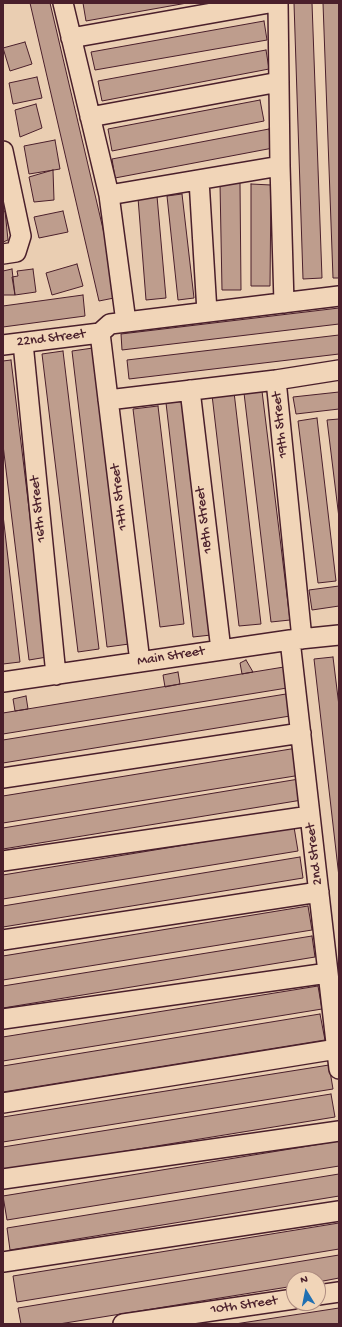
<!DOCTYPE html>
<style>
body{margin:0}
#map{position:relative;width:342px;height:1327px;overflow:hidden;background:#eaceb2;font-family:"Gochi Hand",sans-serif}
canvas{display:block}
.frame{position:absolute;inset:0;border:4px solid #4a1f2b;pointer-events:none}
.north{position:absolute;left:286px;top:1271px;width:40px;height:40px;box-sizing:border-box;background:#f1d5b8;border:1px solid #ae8c80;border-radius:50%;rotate:350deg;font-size:11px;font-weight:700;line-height:16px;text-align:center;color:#4a1f2b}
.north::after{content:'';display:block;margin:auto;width:14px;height:18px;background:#1f6fb2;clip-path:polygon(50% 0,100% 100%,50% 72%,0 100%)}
</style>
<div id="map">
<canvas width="342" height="1327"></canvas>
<div class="frame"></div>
<div class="north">N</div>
</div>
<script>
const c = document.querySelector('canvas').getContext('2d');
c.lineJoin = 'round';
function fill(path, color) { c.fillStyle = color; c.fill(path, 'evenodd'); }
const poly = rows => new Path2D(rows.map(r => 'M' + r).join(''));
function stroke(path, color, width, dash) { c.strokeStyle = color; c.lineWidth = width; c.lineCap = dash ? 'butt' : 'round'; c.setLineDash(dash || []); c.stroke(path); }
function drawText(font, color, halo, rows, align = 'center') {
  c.font = font + ' "Gochi Hand",sans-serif'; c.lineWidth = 3; c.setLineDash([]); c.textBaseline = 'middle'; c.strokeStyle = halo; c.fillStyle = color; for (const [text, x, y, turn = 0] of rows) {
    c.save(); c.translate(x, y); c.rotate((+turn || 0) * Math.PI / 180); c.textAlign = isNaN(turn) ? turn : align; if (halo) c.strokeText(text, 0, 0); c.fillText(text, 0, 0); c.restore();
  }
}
const building = poly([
 [30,3,50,3,119,297,99,301,30,3],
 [83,3,187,3,86,21,83,3],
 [294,3,312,3,322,278,303,279,294,3],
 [323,3,339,3,339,278,333,278,323,3],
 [264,21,267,40,95,70,91,52,264,21],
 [25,42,32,64,10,71,3,48,25,42],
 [266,50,269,69,102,101,98,81,266,50],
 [37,77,42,98,13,104,9,83,37,77],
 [260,100,264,121,112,151,108,129,260,100],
 [36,104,42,128,20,137,15,110,36,104],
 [269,129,273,148,115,178,112,159,269,129],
 [55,140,60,169,29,174,24,146,55,140],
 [53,170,54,200,34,202,29,177,53,170],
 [220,183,240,183,241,290,222,290,220,183],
 [251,184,271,185,270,286,251,286,251,184],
 [182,194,194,298,178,300,167,196,182,194],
 [157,196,166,298,146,300,138,198,157,196],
 [3,211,5,211,8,240,3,242,3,211],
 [63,211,68,232,39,238,34,217,63,211],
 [77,264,83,286,52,295,46,273,77,264],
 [12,269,15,295,3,295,3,271,12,269],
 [33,269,36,292,15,295,12,277,18,276,17,271,33,269],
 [83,295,85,316,3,327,3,306,83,295],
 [339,308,339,324,122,350,121,334,339,308],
 [339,335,339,354,129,379,127,360,339,335],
 [93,348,129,644,107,647,72,351,93,348],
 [63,351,99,649,78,652,42,354,63,351],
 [11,360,47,657,29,660,3,445,3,361,11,360],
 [262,391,290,620,271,622,244,393,262,391],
 [234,392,261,624,239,626,212,395,234,392],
 [339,392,339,409,296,414,293,397,339,392],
 [184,401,211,635,193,637,166,403,184,401],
 [158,406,184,624,160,627,133,409,158,406],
 [317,418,336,581,318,583,298,421,317,418],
 [339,419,339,518,327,420,339,419],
 [3,515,20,662,3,664,3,515],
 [339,586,339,606,312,610,309,590,339,586],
 [333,657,339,706,339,877,314,659,333,657],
 [246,660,253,672,242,674,240,663,246,660],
 [284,667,287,688,3,734,3,713,284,667],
 [178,672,180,684,165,687,163,675,178,672],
 [286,694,290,716,3,763,3,740,286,694],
 [26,696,28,709,15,711,13,699,26,696],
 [297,748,301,775,3,823,3,796,297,748],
 [299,779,302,800,3,849,3,828,299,779],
 [294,827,298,851,3,899,3,875,294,827],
 [300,857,303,878,3,927,3,906,300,857],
 [308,906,312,930,3,980,3,956,308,906],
 [312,936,315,957,3,1008,3,986,312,936],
 [318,986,322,1009,3,1061,3,1037,318,986],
 [320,1014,325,1040,3,1092,3,1066,320,1014],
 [329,1065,333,1089,3,1142,3,1117,329,1065],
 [331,1094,335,1117,3,1171,3,1147,331,1094],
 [339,1141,339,1166,7,1220,3,1196,339,1141],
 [339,1174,339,1196,10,1250,7,1228,339,1174],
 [339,1223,339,1249,17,1302,13,1276,339,1223],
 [339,1255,339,1278,318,1282,318,1279,294,1279,294,1286,59,1324,21,1324,18,1308,339,1255],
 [339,1308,339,1324,235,1324,339,1308]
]);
fill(building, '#be9d8d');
stroke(building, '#4a1f2b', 1);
const street = poly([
 [63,3,109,195,126,322],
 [278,3,280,166,284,303],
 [71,38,269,3],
 [90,117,279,82],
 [3,151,21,236,16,252,3,254],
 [199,180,207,312],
 [109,195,280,166],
 [100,333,140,662],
 [100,333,110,324,339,296],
 [23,343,56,675],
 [3,345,100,333],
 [276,380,339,370],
 [190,390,221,650],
 [108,400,276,380,302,639],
 [290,640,339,1069],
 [3,682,290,640,339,635],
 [3,778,301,733],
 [3,861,310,816],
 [3,940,319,892],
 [3,1019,328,973],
 [3,1103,337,1049],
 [3,1179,339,1131],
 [3,1262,339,1211],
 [318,1295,339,1292],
 [123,1324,294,1299]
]);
stroke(street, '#4a1f2b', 22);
stroke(street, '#f1d5b8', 19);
drawText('14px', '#4a1f2b', '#f1d5b8', [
 ["22nd Street",51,339,-7],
 ["19th Street",281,425,-96],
 ["17th Street",120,497,-97],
 ["16th Street",39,509,-96],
 ["18th Street",205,520,-97],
 ["Main Street",171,657,-9],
 ["2nd Street",315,854,-97],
 ["10th Street",244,1306,-8]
]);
</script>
